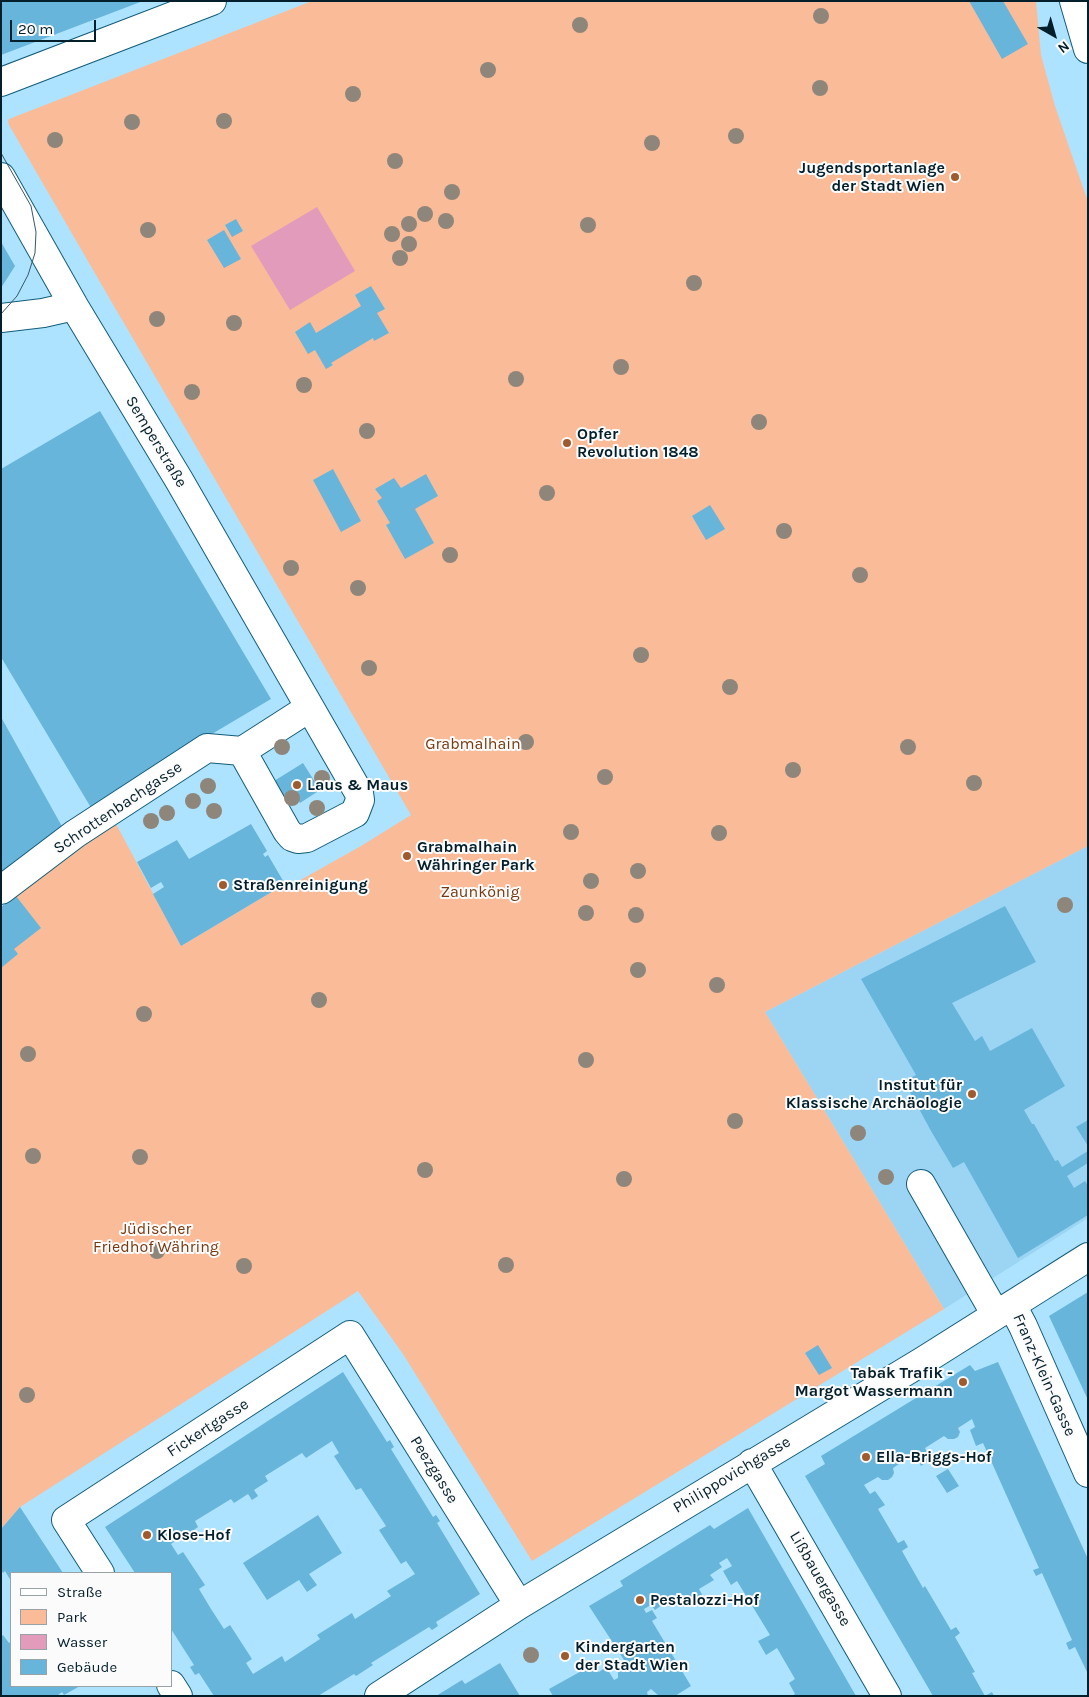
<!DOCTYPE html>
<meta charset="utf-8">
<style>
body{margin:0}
#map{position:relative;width:1089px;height:1697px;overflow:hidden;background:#ade3fe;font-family:Karla,sans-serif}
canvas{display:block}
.frame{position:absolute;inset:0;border:2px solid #031f2b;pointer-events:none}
.legend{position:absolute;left:10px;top:1572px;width:162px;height:115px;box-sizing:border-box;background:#fbfbfb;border:1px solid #98a3a8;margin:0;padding:6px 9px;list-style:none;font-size:15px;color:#031f2b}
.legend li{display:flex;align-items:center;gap:10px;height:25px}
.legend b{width:25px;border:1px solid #98a3a8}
.north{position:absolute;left:1029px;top:10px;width:50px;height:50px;-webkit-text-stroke:4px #fbfbfb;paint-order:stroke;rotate:142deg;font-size:14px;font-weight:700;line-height:20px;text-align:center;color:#031f2b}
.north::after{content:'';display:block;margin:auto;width:18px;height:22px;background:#031f2b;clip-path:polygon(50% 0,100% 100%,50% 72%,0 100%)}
.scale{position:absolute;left:10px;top:20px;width:86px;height:22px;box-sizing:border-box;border:2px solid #031f2b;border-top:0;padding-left:6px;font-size:15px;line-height:18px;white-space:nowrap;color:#031f2b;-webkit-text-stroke:4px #fbfbfb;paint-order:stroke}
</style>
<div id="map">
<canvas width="1089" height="1697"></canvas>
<div class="frame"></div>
<ul class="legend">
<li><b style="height:6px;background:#fff"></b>Straße</li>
<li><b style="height:14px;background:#fabc98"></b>Park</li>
<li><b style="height:14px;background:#e29bbb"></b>Wasser</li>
<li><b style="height:14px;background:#68b5db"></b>Gebäude</li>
</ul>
<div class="north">N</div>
<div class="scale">20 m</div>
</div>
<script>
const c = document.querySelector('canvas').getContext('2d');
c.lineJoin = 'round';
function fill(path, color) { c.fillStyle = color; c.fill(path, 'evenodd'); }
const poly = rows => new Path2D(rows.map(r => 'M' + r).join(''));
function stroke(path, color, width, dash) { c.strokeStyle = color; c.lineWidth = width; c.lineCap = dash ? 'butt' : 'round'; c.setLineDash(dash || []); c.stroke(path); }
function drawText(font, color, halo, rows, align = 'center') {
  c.font = font + ' Karla,sans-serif'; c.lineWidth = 4; c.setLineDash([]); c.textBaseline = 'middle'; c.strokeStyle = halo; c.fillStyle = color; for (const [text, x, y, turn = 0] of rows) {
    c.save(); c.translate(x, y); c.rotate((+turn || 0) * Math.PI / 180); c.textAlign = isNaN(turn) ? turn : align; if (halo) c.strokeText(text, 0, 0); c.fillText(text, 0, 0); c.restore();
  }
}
fill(poly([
 [1088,846,1088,1218,944,1309,765,1012]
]), '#9bd5f3');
fill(poly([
 [312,1,1036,1,1041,55,1055,106,1088,202,1088,846,765,1012,944,1309,532,1561,403,1354,358,1291,20,1507,1,1529,1,908,115,822,181,946,285,884,288,887,361,846,411,815,111,301,9,125,8,121,9,119]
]), '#fabc98');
fill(poly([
 [317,207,355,271,290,310,251,246]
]), '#e29bbb');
fill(poly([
 [1,1,143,1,1,55],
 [969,1,1003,1,1028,44,1002,59],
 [236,219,243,231,232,237,225,225],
 [224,230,241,259,224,268,207,240],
 [1,242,15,266,1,288],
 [371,286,385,309,377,313,389,333,374,341,373,338,331,363,333,365,326,369,315,350,308,354,295,332,310,322,316,333,361,306,355,295],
 [100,411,271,699,173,757,93,811,1,657,1,469],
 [333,469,361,521,341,532,313,480],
 [426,474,438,496,415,509,434,543,405,559,386,525,390,523,377,501,382,498,375,489,394,478,401,488],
 [710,505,725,529,706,540,692,516],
 [1,717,64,830,1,878],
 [303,763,320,790,300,803,292,791,283,796,274,781],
 [251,824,267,851,263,854,265,857,268,855,285,884,181,946,153,894,164,887,161,882,151,888,137,862,177,840,189,859],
 [16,896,41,928,14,949,18,954,1,968,1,907],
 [1005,906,1036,962,952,1003,975,1041,982,1036,990,1051,1032,1028,1065,1086,1024,1110,1032,1124,1034,1124,1055,1161,1058,1160,1062,1167,1088,1151,1088,1163,1067,1176,1074,1188,1085,1181,1088,1185,1088,1215,1018,1258,964,1162,953,1168,931,1131,904,1081,916,1075,861,979],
 [1088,1120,1088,1146,1076,1127],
 [1088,1292,1088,1400,1049,1316],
 [818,1345,832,1368,819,1375,805,1353],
 [998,1362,1088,1559,1088,1674,1075,1647,1069,1650,1066,1643,1072,1640,1042,1573,1036,1576,1033,1570,1039,1568,983,1443,976,1446,970,1430,975,1427,972,1419,958,1428,960,1432,958,1437,954,1439,948,1439,944,1436,925,1448,927,1452,925,1453,929,1460,921,1466,917,1458,914,1460,911,1456,893,1468,894,1473,892,1477,888,1480,882,1480,878,1477,864,1485,870,1494,875,1491,885,1505,878,1509,898,1543,904,1540,908,1547,902,1551,923,1588,925,1586,951,1630,956,1627,960,1633,955,1637,975,1672,972,1673,985,1696,992,1692,994,1696,933,1696,805,1476,825,1464,821,1456,970,1365,975,1371],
 [343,1372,387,1442,390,1440,394,1447,391,1449,433,1517,436,1515,440,1521,437,1523,480,1594,436,1622,438,1626,432,1630,429,1627,371,1663,373,1665,356,1676,354,1674,318,1696,214,1696,199,1673,195,1675,190,1667,194,1665,171,1629,171,1573,135,1573,105,1527],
 [332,1441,339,1453,334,1456,356,1490,361,1488,386,1526,379,1530,401,1564,406,1561,415,1574,387,1591,391,1596,355,1619,352,1613,317,1635,320,1639,285,1662,282,1656,253,1674,246,1663,252,1659,230,1625,224,1629,211,1609,199,1589,205,1585,183,1552,178,1555,171,1544,187,1532,188,1534,198,1527,195,1521,231,1499,234,1503,248,1494,252,1500,258,1496,254,1490,268,1481,265,1476,302,1453,306,1458],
 [948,1469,959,1486,947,1493,936,1476],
 [20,1507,63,1573,11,1573,11,1581,5,1571,3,1573,1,1570,1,1529],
 [748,1508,856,1696,792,1696,795,1694,789,1683,795,1679,777,1648,766,1655,758,1641,770,1635,737,1581,731,1585,723,1571,732,1566,727,1558,719,1563,722,1567,710,1575,714,1580,699,1589,704,1598,691,1607,685,1597,669,1607,666,1602,655,1610,651,1605,644,1609,646,1613,652,1610,657,1618,652,1621,691,1686,675,1696,659,1696,651,1689,647,1692,648,1696,553,1696,549,1689,594,1664,599,1672,606,1667,614,1680,618,1678,618,1671,621,1666,626,1663,589,1606,623,1586,620,1581,710,1525,714,1529],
 [318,1515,342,1553,309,1574,317,1585,307,1592,299,1580,267,1600,243,1563],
 [3,1635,9,1643,11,1642,11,1686,80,1686,64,1695,62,1692,57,1696,1,1696,1,1637],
 [500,1663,520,1696,436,1696,462,1680,465,1684]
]), '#68b5db');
const minor = poly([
 [1074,1,1088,49],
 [1,82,212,1],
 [1,177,74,306,179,480,359,793,360,800,355,813,307,838,298,839,292,837,287,831,242,751,309,708],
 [1,318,43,313,74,306],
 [1,890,75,834,207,748,242,751],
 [921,1184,996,1315],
 [1012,1305,1023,1326,1088,1473],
 [752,1463,887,1696],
 [100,1573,66,1520,350,1335,519,1605],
 [171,1685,178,1696],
 [379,1696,519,1605,923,1361,1088,1257]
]);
stroke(minor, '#125c7a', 30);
stroke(minor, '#fff', 28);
stroke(poly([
 [1,153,31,206,36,232,35,253,28,275,17,296,1,314]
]), '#355868', 1);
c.fillStyle = '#8f867b';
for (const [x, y] of [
 [821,16],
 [580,25],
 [488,70],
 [820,88],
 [353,94],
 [224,121],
 [132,122],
 [736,136],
 [55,140],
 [652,143],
 [395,161],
 [452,192],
 [425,214],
 [446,221],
 [409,224],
 [588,225],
 [148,230],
 [392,234],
 [409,244],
 [400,258],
 [694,283],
 [157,319],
 [234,323],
 [621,367],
 [516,379],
 [304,385],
 [192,392],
 [759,422],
 [367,431],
 [547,493],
 [784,531],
 [450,555],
 [291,568],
 [860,575],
 [358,588],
 [641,655],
 [369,668],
 [730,687],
 [526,742],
 [282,747],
 [908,747],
 [793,770],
 [605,777],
 [322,778],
 [974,783],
 [208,786],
 [292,798],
 [193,801],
 [317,808],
 [214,811],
 [167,813],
 [151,821],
 [571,832],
 [719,833],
 [638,871],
 [591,881],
 [1065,905],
 [586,913],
 [636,915],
 [638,970],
 [717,985],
 [319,1000],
 [144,1014],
 [28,1054],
 [586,1060],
 [735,1121],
 [858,1133],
 [33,1156],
 [140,1157],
 [425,1170],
 [886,1177],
 [624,1179],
 [157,1251],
 [506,1265],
 [244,1266],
 [27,1395],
 [531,1655]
]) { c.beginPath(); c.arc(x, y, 8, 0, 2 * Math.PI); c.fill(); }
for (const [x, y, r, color] of [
 [955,177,5,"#9f5a2e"],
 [567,443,5,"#9f5a2e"],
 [297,785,5,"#9f5a2e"],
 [407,856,5,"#9f5a2e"],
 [223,885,5,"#9f5a2e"],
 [972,1094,5,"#9f5a2e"],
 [963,1382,5,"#9f5a2e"],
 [866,1457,5,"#9f5a2e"],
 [147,1535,5,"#9f5a2e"],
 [640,1600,5,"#9f5a2e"],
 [565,1656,5,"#9f5a2e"]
]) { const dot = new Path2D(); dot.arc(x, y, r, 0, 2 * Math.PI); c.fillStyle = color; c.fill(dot); stroke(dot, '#fbfbfb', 2); }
drawText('bold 16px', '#031f2b', '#fbfbfb', [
 ["Jugendsportanlage",945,168,"right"],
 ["der Stadt Wien",945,186,"right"],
 ["Opfer",577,434],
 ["Revolution 1848",577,452],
 ["Laus & Maus",307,785],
 ["Grabmalhain",417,847],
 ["Währinger Park",417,865],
 ["Straßenreinigung",233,885],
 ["Institut für",962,1085,"right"],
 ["Klassische Archäologie",962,1103,"right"],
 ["Tabak Trafik -",953,1373,"right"],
 ["Margot Wassermann",953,1391,"right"],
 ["Ella-Briggs-Hof",876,1457],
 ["Klose-Hof",157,1535],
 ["Pestalozzi-Hof",650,1600],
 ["Kindergarten",575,1647],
 ["der Stadt Wien",575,1665]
], 'left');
drawText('16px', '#031f2b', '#fbfbfb', [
 ["Semperstraße",156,442,59],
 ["Schrottenbachgasse",118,808,-34],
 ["Franz-Klein-Gasse",1044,1375,66],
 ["Fickertgasse",208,1428,-33],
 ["Peezgasse",434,1470,58],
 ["Philippovichgasse",732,1475,-31],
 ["Lißbauergasse",820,1579,60]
]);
drawText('16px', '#773a10', '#fbfbfb', [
 ["Grabmalhain",473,744],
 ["Zaunkönig",480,892],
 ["Jüdischer",156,1229],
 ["Friedhof Währing",156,1247]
]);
</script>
